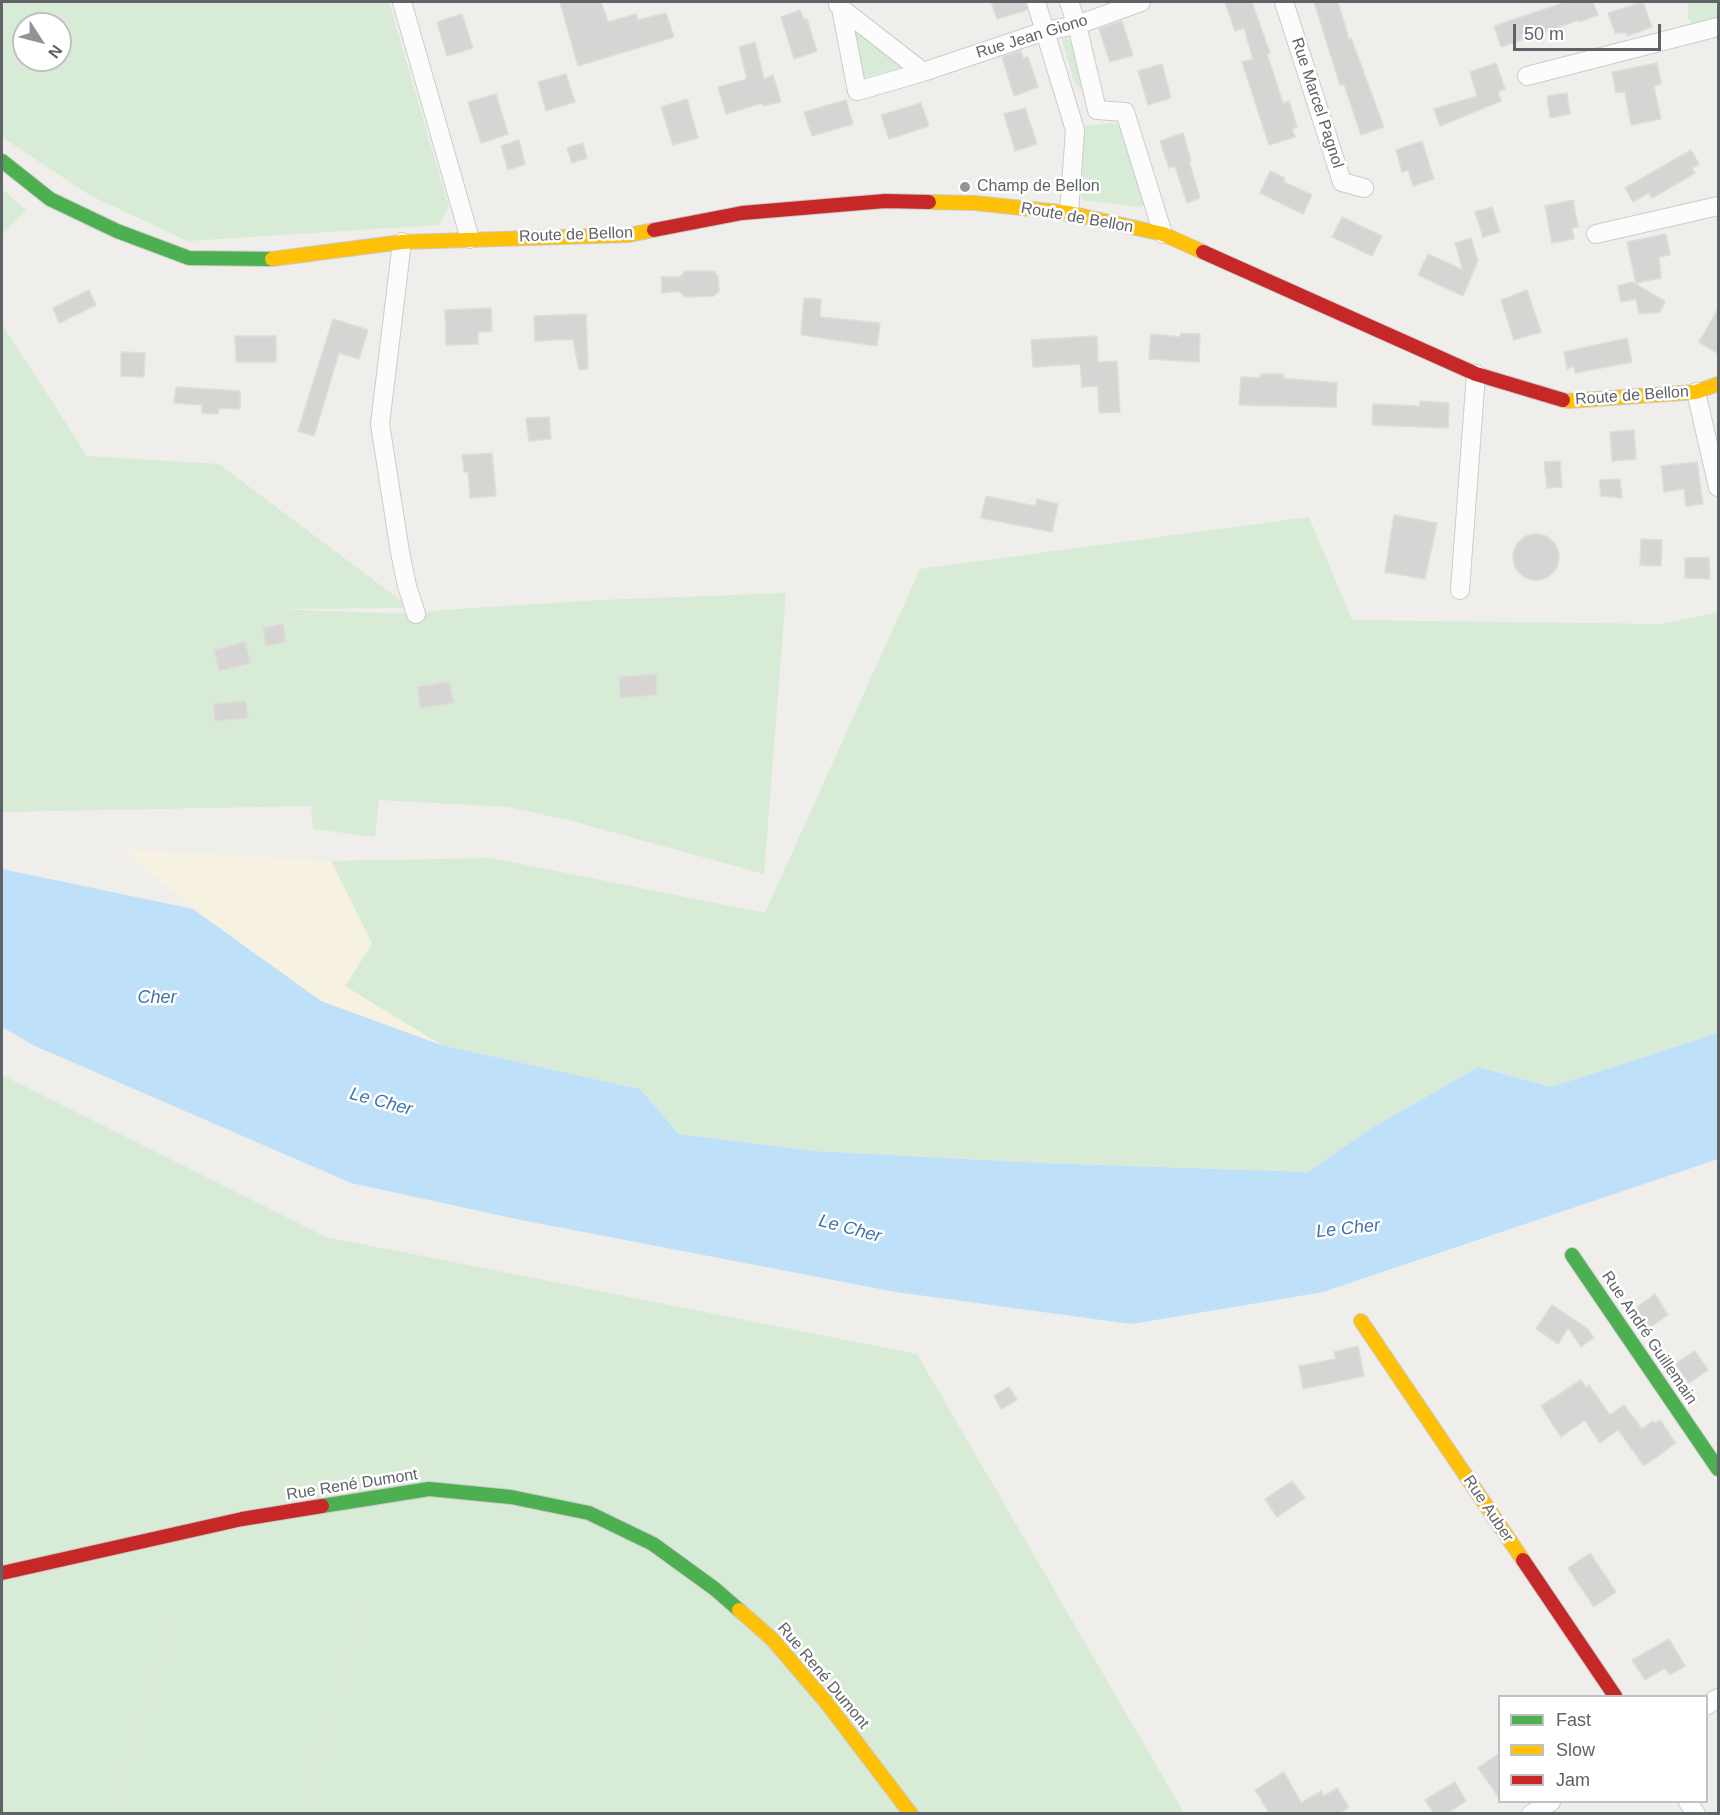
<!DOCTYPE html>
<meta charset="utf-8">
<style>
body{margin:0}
#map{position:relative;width:1720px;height:1815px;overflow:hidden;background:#efeeea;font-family:Arial,sans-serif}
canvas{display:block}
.frame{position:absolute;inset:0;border:3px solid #5f6368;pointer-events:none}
.legend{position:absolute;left:1498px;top:1695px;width:210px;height:108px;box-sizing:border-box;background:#fff;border:2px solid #bfc1c3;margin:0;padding:8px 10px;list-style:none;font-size:18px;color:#5f6368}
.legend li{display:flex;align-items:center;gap:12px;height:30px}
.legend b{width:30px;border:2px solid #bfc1c3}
.north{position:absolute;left:12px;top:12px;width:60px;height:60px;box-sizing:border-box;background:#fff;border:2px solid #bfc1c3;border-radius:50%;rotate:126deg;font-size:16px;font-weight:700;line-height:24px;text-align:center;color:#5f6368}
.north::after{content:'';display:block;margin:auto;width:21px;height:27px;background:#919496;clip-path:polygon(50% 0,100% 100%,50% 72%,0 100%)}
.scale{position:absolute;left:1513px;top:24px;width:148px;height:27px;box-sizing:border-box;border:3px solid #5f6368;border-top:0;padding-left:8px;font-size:18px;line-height:21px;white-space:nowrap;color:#5f6368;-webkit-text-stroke:4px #fff;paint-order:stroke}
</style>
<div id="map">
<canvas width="1720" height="1815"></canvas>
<div class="frame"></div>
<ul class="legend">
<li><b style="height:8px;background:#4caf50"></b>Fast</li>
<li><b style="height:8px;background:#ffc107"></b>Slow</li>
<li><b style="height:8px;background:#c62828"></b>Jam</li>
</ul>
<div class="north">N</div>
<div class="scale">50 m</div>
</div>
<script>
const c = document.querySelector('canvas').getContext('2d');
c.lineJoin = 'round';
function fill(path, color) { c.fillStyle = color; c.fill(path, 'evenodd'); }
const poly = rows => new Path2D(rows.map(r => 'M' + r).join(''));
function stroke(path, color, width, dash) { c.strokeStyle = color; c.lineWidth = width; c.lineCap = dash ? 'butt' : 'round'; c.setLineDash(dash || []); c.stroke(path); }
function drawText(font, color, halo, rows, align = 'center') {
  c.font = font + ' Arial,sans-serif'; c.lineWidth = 5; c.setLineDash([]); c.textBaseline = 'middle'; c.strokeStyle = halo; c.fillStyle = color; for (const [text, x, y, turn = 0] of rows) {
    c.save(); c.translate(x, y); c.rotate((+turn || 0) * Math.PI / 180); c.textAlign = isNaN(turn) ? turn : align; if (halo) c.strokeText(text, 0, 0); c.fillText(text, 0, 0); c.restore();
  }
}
fill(poly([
 [2,2,389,2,449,208,438,225,188,241,91,196,2,137],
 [24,24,60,24,60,60,24,60],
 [1689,2,1718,2,1718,21,1692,24,1687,17],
 [850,25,901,68,862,78],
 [1067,38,1073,43,1085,84,1080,89,1074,82,1062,39],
 [1119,123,1147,199,1141,207,1082,200,1083,126],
 [2,189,26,210,2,235],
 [2,324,87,456,219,464,411,608,272,609,416,614,443,610,600,600,786,593,764,874,572,821,509,807,379,800,375,837,313,829,311,806,2,812],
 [1309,517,1352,620,1661,624,1718,612,1718,1033,1551,1087,1478,1067,1370,1129,1309,1172,1041,1163,815,1151,679,1134,640,1089,441,1045,344,986,372,944,331,861,491,858,765,913,920,569],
 [2,1075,326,1237,917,1354,1184,1813,2,1813]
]), '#d8ebd6');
fill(poly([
 [122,849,331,861,372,944,345,986,441,1045,321,1001,193,909]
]), '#f6f1e1');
fill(poly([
 [2,869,193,909,321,1001,441,1045,640,1089,679,1134,815,1151,1041,1163,1308,1172,1370,1129,1478,1067,1551,1087,1718,1033,1718,1159,1323,1292,1131,1324,896,1292,521,1220,351,1183,35,1046,2,1027]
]), '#bfe0f9');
const building = poly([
 [560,2,601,2,608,22,636,14,638,20,666,13,674,37,578,66,560,2],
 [991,2,1025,2,1027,10,997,19,991,2],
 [1225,2,1252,2,1270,53,1267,54,1283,103,1289,101,1297,127,1292,129,1295,137,1269,145,1242,62,1253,59,1244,28,1235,31,1225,2],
 [1314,2,1338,2,1349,39,1351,38,1384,127,1361,135,1344,84,1340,85,1314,2],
 [1566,2,1593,2,1598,15,1580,22,1579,20,1501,47,1494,26,1566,2],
 [1643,2,1652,27,1627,36,1626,33,1615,33,1608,13,1643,2],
 [800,10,804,19,807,19,817,51,794,59,781,17,800,10],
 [462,14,473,48,447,56,437,22,462,14],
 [1122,21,1133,55,1110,62,1099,29,1122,21],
 [755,42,764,79,773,75,781,102,763,106,762,103,726,114,718,87,747,79,739,47,755,42],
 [1021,51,1023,58,1028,57,1038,87,1014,96,1002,57,1021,51],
 [1496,63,1505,89,1498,92,1501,101,1440,126,1434,109,1477,96,1470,72,1496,63],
 [1657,63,1661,84,1654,86,1661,119,1631,125,1625,92,1616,93,1612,72,1657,63],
 [1162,64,1171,98,1148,105,1138,71,1162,64],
 [566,74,575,102,546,111,538,82,566,74],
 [1567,93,1570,114,1550,118,1547,96,1567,93],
 [496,94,508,134,481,143,468,102,496,94],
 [687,99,698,138,673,145,661,107,687,99],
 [846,100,853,124,812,136,804,112,846,100],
 [921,103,929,126,889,139,881,115,921,103],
 [1025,108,1037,144,1015,151,1004,114,1025,108],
 [1183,133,1191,161,1189,161,1200,198,1187,203,1175,166,1169,168,1160,141,1183,133],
 [519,140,525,164,508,170,501,146,519,140],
 [1422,141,1434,179,1413,186,1408,170,1402,172,1396,150,1422,141],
 [583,143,587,158,572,163,567,148,583,143],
 [1691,150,1699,164,1692,168,1695,173,1652,198,1649,193,1633,202,1625,188,1691,150],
 [1270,171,1285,178,1284,182,1312,195,1303,214,1260,193,1270,171],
 [1573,200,1578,227,1572,228,1574,239,1552,243,1545,206,1573,200],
 [1492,207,1500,232,1483,237,1475,212,1492,207],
 [1342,217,1382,236,1372,256,1332,237,1342,217],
 [1666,234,1670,255,1659,257,1661,278,1636,283,1627,242,1666,234],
 [1471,238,1478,261,1463,296,1418,275,1428,254,1463,270,1455,243,1471,238],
 [685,271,714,271,718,276,719,291,714,296,685,297,679,291,662,293,661,277,680,277,685,271],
 [1632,282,1665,301,1660,312,1639,314,1636,299,1621,302,1618,286,1632,282],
 [89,290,96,305,59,323,53,308,89,290],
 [1527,290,1541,332,1514,340,1501,300,1527,290],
 [804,298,821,299,820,317,880,323,877,346,801,335,804,298],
 [1719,307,1719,354,1699,342,1719,307],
 [491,308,492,331,478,332,478,344,446,345,445,310,491,308],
 [586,314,588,369,579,370,573,339,535,341,534,316,586,314],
 [333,319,368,330,359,359,339,353,314,436,298,431,333,319],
 [1181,333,1200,334,1199,362,1149,359,1151,334,1180,337,1181,333],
 [235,336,276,336,276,362,236,362,235,336],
 [1097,336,1098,362,1117,361,1120,412,1099,413,1098,386,1082,387,1080,364,1033,367,1031,340,1097,336],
 [1627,338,1632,362,1575,373,1574,366,1567,369,1564,352,1627,338],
 [121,352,145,353,144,377,121,376,121,352],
 [1261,374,1283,374,1283,378,1337,383,1336,407,1239,405,1241,377,1260,378,1261,374],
 [176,387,240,391,240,409,219,408,218,414,202,413,202,405,174,403,176,387],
 [1420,401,1449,403,1448,428,1372,425,1373,404,1420,406,1420,401],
 [549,417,551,439,529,441,526,418,549,417],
 [1634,430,1636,459,1612,461,1610,432,1634,430],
 [492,453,496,496,470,498,468,472,464,472,462,455,492,453],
 [1560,461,1562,487,1547,488,1544,462,1560,461],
 [1697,462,1703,504,1686,506,1684,489,1664,492,1661,466,1697,462],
 [1620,479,1622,498,1601,496,1599,480,1620,479],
 [986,496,1035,506,1037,499,1058,504,1052,532,981,518,986,496],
 [1394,515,1437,523,1425,579,1385,572,1394,515],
 '1513 557a23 23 0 1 1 46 0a23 23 0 1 1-46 0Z',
 [1641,539,1662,540,1661,566,1640,565,1641,539],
 [1709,557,1710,579,1685,578,1685,558,1709,557],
 [283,624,286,642,266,646,263,628,283,624],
 [245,642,251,663,219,671,214,650,245,642],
 [656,674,657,695,620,698,619,677,656,674],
 [449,681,454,703,421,708,417,687,449,681],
 [246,701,248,718,215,721,213,704,246,701],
 [1655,1294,1668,1315,1649,1328,1636,1308,1655,1294],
 [1552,1305,1588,1329,1594,1338,1581,1347,1568,1328,1558,1344,1536,1329,1552,1305],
 [1358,1346,1364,1376,1303,1389,1299,1366,1336,1359,1334,1352,1358,1346],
 [1695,1351,1708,1370,1689,1383,1675,1364,1695,1351],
 [1581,1380,1586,1388,1589,1385,1610,1415,1624,1405,1642,1429,1653,1421,1655,1424,1660,1420,1676,1443,1644,1466,1618,1430,1600,1443,1585,1420,1561,1437,1541,1406,1581,1380],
 [1009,1387,1017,1400,1001,1409,994,1396,1009,1387],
 [1292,1481,1305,1498,1277,1517,1265,1499,1292,1481],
 [1590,1553,1616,1592,1594,1607,1568,1568,1590,1553],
 [1669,1639,1685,1666,1670,1675,1665,1668,1645,1680,1632,1660,1669,1639],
 [1500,1753,1500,1799,1478,1768,1500,1753],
 [1284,1772,1301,1803,1321,1791,1324,1796,1337,1788,1349,1807,1338,1814,1270,1814,1255,1790,1284,1772],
 [1455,1782,1466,1801,1446,1814,1434,1814,1425,1800,1455,1782]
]);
fill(building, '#d6d5d3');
stroke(building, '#deddd9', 1.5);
const street = poly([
 [402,2,470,239],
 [1036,2,1075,130,1069,213],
 [1069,2,1077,25,1097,110,1125,112,1163,234],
 [1284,2,1342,182,1364,188],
 [838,5,841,8,857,91,923,72],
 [841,8,923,72,1045,31,1077,25,1141,2],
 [1527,76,1718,27],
 [1596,234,1718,206],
 [402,242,380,424,400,552,407,586,416,614],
 [1696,392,1718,487],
 [1460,590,1476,374],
 [1706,1706,1718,1698],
 [1688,1802,1696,1814],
 [1531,1814,1551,1802]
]);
const fast = poly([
 [2,161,50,199,117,231,189,258,272,259],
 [1572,1255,1718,1469],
 [322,1506,429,1489,511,1497,589,1513,653,1544,715,1589,739,1610]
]);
const slow = poly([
 [929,202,975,203,1069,213,1163,234,1203,252],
 [272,259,402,242,629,235,654,230],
 [1563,400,1568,401,1696,392,1718,384],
 [1361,1321,1523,1560],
 [739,1610,772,1639,826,1702,911,1814]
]);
const jam = poly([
 [654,230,742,213,885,201,929,202],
 [1203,252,1476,374,1563,400],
 [1523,1560,1615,1696],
 [2,1573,242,1519,322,1506]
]);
stroke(street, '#cbcccc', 20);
stroke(fast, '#cacacb', 16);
stroke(slow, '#cacacb', 16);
stroke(jam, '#cacacb', 16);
stroke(street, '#fdfcfc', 18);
stroke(fast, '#4caf50', 14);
stroke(slow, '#ffc107', 14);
stroke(jam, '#c62828', 14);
stroke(poly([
 [113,1814,175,1614],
 [301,1814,365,1610]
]), '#e4e4e4', 4.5, [1.5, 8]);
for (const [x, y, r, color] of [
 [965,187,6,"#919496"]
]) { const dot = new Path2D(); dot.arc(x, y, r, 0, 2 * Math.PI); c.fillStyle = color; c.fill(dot); stroke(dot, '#fff', 2); }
drawText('16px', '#5f6368', '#fff', [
 ["Rue Jean Giono",1032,37,-17],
 ["Rue Marcel Pagnol",1317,103,72],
 ["Route de Bellon",1077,218,10],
 ["Route de Bellon",576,235,-2],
 ["Route de Bellon",1632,396,-4],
 ["Rue André Guillemain",1649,1338,56],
 ["Rue René Dumont",352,1485,-9],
 ["Rue Auber",1488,1509,56],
 ["Rue René Dumont",823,1676,50]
]);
drawText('16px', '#5f6368', '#fff', [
 ["Champ de Bellon",977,187]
], 'left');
drawText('italic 18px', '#4174aa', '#fff', [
 ["Cher",157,998],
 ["Le Cher",381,1102,15],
 ["Le Cher",850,1229,15],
 ["Le Cher",1348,1229,-6]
]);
</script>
